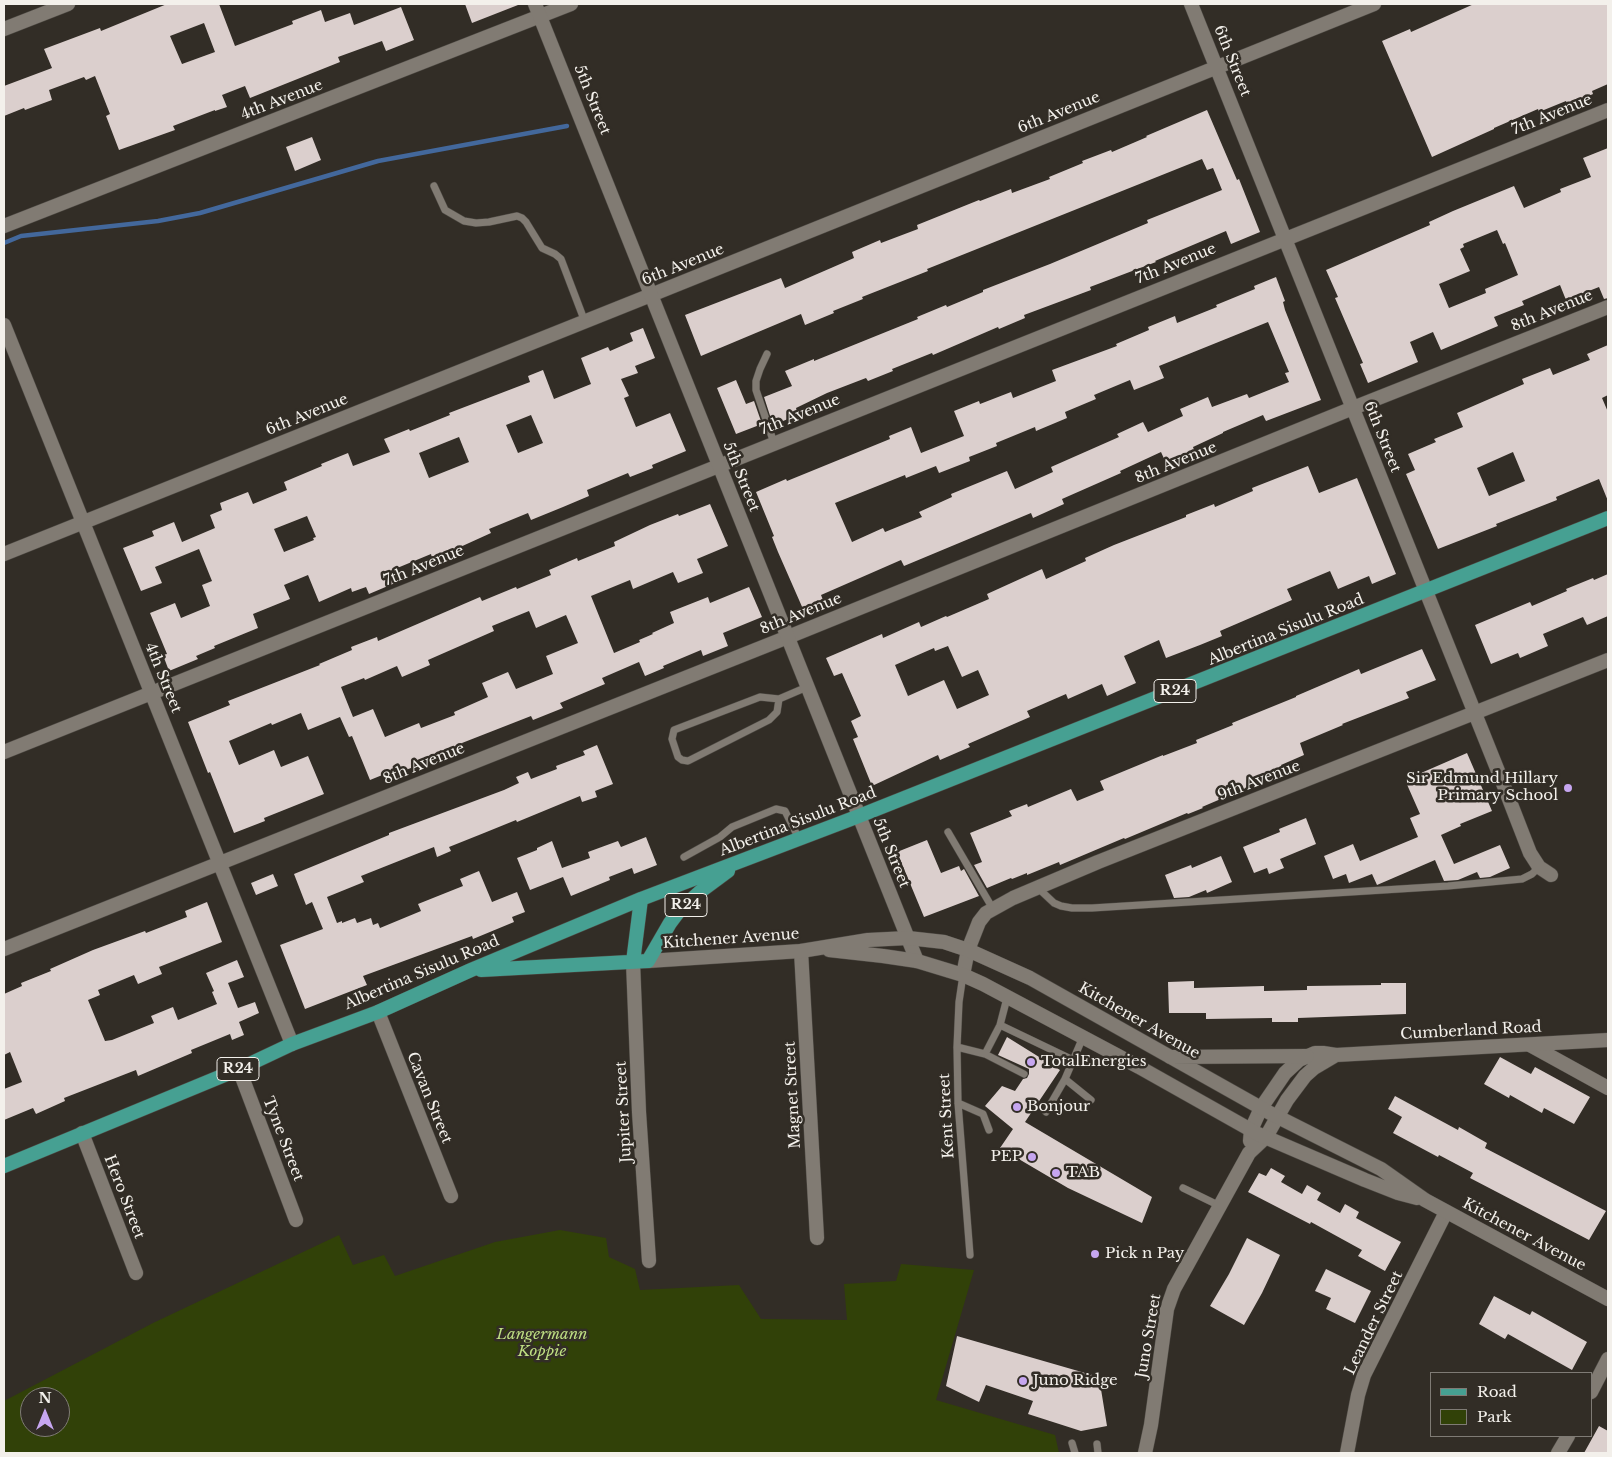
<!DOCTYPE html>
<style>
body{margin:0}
#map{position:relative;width:1612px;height:1457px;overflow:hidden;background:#322d26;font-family:"Libre Baskerville",serif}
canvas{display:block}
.frame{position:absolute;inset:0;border:5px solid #f3f0eb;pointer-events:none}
.legend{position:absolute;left:1430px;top:1372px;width:162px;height:65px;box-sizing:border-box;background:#322d26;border:1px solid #7f7b75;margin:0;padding:6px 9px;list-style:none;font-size:15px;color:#f3f0eb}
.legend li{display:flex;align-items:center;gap:10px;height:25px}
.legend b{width:25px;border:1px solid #7f7b75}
.north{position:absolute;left:20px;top:1387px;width:50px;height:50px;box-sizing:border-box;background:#322d26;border:1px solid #7f7b75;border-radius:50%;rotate:0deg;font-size:14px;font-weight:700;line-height:20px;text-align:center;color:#f3f0eb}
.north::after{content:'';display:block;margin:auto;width:18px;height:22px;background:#c6a6f0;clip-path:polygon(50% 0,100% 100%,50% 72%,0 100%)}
</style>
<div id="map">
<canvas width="1612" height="1457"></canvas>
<div class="frame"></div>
<ul class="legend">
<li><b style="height:6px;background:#46a092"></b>Road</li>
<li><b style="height:14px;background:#314108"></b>Park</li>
</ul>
<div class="north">N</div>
</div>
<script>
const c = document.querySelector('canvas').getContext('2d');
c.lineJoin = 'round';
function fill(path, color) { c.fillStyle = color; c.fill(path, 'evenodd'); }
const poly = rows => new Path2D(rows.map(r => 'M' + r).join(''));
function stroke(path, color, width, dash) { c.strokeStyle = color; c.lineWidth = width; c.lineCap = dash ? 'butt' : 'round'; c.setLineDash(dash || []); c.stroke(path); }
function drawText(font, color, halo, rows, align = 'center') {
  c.font = font + ' "Libre Baskerville",serif'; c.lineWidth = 5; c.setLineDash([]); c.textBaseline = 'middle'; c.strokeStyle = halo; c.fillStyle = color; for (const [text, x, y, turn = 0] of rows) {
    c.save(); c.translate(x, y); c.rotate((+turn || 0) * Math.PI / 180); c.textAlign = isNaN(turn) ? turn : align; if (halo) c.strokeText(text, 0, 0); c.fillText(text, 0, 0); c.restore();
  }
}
fill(poly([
 [560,1230,606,1238,609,1257,635,1269,640,1290,739,1285,761,1319,847,1320,844,1284,896,1281,901,1264,974,1270,936,1400,1055,1435,1059,1453,4,1453,4,1401,153,1323,339,1235,353,1265,384,1255,395,1276,495,1242],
 [30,1397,60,1397,60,1427,30,1427]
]), '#314108');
stroke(poly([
 [4,243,21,236,158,221,200,213,378,161,567,126]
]), '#43689c', 4.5);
fill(poly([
 [167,4,219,4,235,46,293,24,292,21,321,10,325,22,350,13,354,25,401,7,414,40,386,51,382,41,338,57,340,62,250,98,245,86,222,95,227,107,215,111,215,110,173,126,175,130,119,150,106,116,110,114,95,76,86,80,84,77,49,90,52,100,25,110,24,108,4,116,4,86,52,68,44,49,100,28,101,31],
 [204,23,215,52,182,64,170,36],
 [465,4,518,4,518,5,472,23],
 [1474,4,1608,4,1608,84,1592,91,1593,94,1568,105,1566,101,1539,112,1538,109,1494,128,1494,129,1432,157,1382,41,1410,29,1411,32],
 [1207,110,1237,180,1239,179,1260,232,1231,244,1226,231,1155,261,1156,262,1090,287,1091,290,1024,315,1025,318,999,329,998,327,933,355,932,353,892,369,893,371,868,381,866,378,827,393,796,408,798,415,773,425,764,397,792,386,785,371,814,359,814,361,918,319,917,317,946,305,947,307,983,292,983,290,1050,264,1148,223,1147,220,1222,190,1213,168,1207,170,1202,159,927,269,928,271,862,297,863,299,833,311,834,313,805,325,801,314,701,356,685,315,781,278,785,288,854,258,852,252,880,240,881,243,918,229,917,225,979,200,980,201,1011,189,1012,193,1050,179,1049,177,1083,163,1082,161,1111,150,1112,152,1147,137,1146,136],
 [312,137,321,160,295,171,286,147],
 [1608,148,1608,298,1604,299,1599,287,1566,300,1560,285,1522,301,1524,305,1494,317,1498,326,1441,350,1433,332,1410,342,1418,362,1368,383,1360,364,1363,363,1335,298,1338,297,1326,270,1430,225,1429,222,1453,211,1514,186,1524,208,1561,192,1560,189,1591,177,1583,158],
 [1497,230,1503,244,1505,243,1518,275,1485,289,1486,293,1449,308,1439,284,1470,271,1460,249,1464,247,1463,244],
 [1276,277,1285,301,1283,302,1285,310,1321,400,1266,421,1263,415,1223,432,1223,433,1193,447,1194,450,1166,463,1161,452,1120,471,1121,473,1062,499,1064,504,1033,518,1031,513,904,566,901,560,821,595,823,600,803,609,778,552,772,537,774,536,756,492,786,479,787,481,890,439,889,436,911,427,921,453,964,436,954,411,979,401,980,404,1011,392,1013,398,1056,381,1052,370,1117,346,1116,344,1149,330,1148,327,1175,316,1177,323,1217,307,1216,305,1255,289,1254,286],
 [1268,322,1289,372,1285,373,1289,382,1249,398,1247,394,1212,407,1208,397,1180,409,1183,416,1148,432,1143,422,1117,434,1119,437,1051,467,1053,472,1015,489,1007,471,951,494,952,497,919,512,922,517,885,532,883,528,852,542,835,503,905,475,906,478,936,466,939,473,970,461,969,457,997,446,996,443,1035,427,1036,431,1067,418,1065,412,1096,399,1094,395,1130,380,1134,390,1164,378,1159,366],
 [643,328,655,358,635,366,638,373,621,379,629,396,624,398,636,427,670,413,686,451,652,465,653,468,630,477,628,473,587,490,589,496,563,507,531,520,528,513,489,529,491,533,458,548,432,558,431,554,390,571,395,583,369,594,366,587,352,592,351,588,319,602,308,575,284,585,290,599,253,614,258,628,214,646,215,648,196,656,198,659,169,671,163,655,167,654,150,613,175,603,181,618,210,606,202,585,212,581,199,549,155,567,162,583,141,591,123,548,154,536,152,531,174,522,182,542,215,528,210,515,222,510,220,503,248,492,253,504,287,490,284,482,322,466,321,464,348,453,353,466,390,452,384,439,409,429,410,431,450,415,449,413,530,382,528,376,543,370,554,399,591,384,581,358,608,347,610,351,633,341,630,333],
 [531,415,543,443,518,453,506,425],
 [459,437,469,462,429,478,419,453],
 [307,516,316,537,313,538,314,540,284,552,274,529],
 [1608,345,1608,395,1602,398,1608,412,1608,501,1599,479,1556,497,1557,500,1496,524,1497,526,1438,549,1406,474,1415,470,1408,454,1436,442,1434,439,1463,427,1457,413,1524,384,1522,379,1550,368,1553,375,1590,360,1587,354],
 [1513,452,1525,481,1489,496,1477,468],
 [736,380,746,404,754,401,762,424,736,434,717,388],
 [1308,466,1319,493,1357,478,1396,574,1372,584,1369,576,1338,589,1330,571,1287,589,1292,600,1220,631,1222,636,1200,645,1166,658,1159,640,1124,656,1136,683,1107,696,1102,684,1068,699,1066,694,1027,711,1030,717,968,744,970,747,940,760,938,755,872,786,853,739,858,737,851,721,861,716,842,673,834,676,826,658,882,634,883,638,919,622,921,627,946,616,947,617,989,599,987,594,1042,569,1046,579,1086,561,1085,558,1114,545,1186,517,1186,515,1214,504,1215,507,1253,491,1252,488],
 [948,646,962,677,978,670,989,695,957,709,944,680,908,696,895,665,934,648,935,651],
 [710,504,728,546,697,559,703,573,678,583,673,572,633,589,630,580,591,596,614,653,640,642,639,640,653,634,652,633,674,623,670,612,708,597,710,603,749,587,762,617,723,633,728,646,703,656,701,650,663,666,664,668,645,676,639,662,602,678,605,684,560,703,563,708,533,720,531,716,462,743,464,747,440,757,403,771,402,767,370,780,352,736,349,737,340,717,308,730,301,713,272,725,271,723,229,741,239,765,274,750,281,767,308,756,324,794,264,818,265,821,234,833,210,772,208,773,188,722,230,705,228,701,320,665,319,664,352,650,351,647,377,637,378,641,480,597,482,601,516,587,517,589,551,575,549,570,577,558,578,561,615,546,614,542,650,525,678,514,679,516],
 [529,611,536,628,566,615,578,643,546,656,553,674,516,689,508,672,482,683,488,697,454,712,455,715,421,728,419,723,385,737,373,709,353,717,341,687,364,678,365,680,397,666,402,677,430,665,428,660,494,631,492,626],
 [1608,574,1608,616,1587,625,1583,617,1543,634,1548,646,1520,658,1518,653,1491,664,1475,625,1530,602,1532,606,1567,591,1566,589,1593,578,1594,580],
 [1422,649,1436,680,1406,692,1409,698,1342,724,1343,725,1300,743,1304,755,1281,765,1284,772,1202,807,1203,808,1188,814,1187,813,1125,839,1124,838,1060,865,1059,862,1027,875,1027,873,1012,879,1011,878,987,888,974,865,982,862,970,833,1012,816,1009,811,1027,804,1028,807,1071,789,1077,801,1104,790,1100,781,1163,755,1163,756,1197,743,1196,740,1233,725,1232,723,1296,697,1296,696,1359,669,1361,674],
 [597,745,613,784,595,791,597,797,582,802,580,796,517,822,516,820,484,833,449,847,451,851,437,857,434,847,361,876,364,882,327,897,337,923,342,921,342,923,355,918,357,923,371,918,373,925,378,923,380,928,421,911,418,904,463,886,460,879,479,871,492,902,517,892,525,912,512,917,514,922,473,939,472,936,363,976,367,985,305,1009,280,945,323,929,312,902,306,905,294,874,389,835,389,833,504,790,519,783,516,777,528,772,531,779,557,769,556,766,585,755,583,751],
 [1467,753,1492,811,1460,824,1461,826,1441,835,1454,864,1500,845,1510,868,1490,877,1480,878,1477,872,1458,880,1444,881,1435,860,1377,885,1372,874,1349,883,1346,874,1333,879,1324,856,1353,844,1360,861,1418,837,1410,818,1420,814,1405,780],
 [1306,818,1316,844,1280,859,1284,868,1269,874,1267,868,1254,873,1243,847,1280,832,1279,829],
 [646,837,657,865,634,874,632,868,609,877,610,880,571,896,563,877,530,890,517,858,537,850,537,848,552,841,562,868,590,858,588,852,618,841,621,847],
 [927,840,941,873,959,866,961,871,964,869,979,896,924,917,897,852],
 [1221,856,1232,882,1207,893,1206,890,1189,897,1174,898,1165,875,1191,865,1192,868],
 [273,874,278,886,256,895,251,883],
 [207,902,222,942,159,967,162,974,138,984,134,975,98,990,100,995,88,1000,105,1041,112,1040,154,1023,151,1016,173,1007,178,1020,217,1004,212,992,214,991,206,973,237,960,244,977,228,983,238,1008,255,1002,259,1013,239,1022,244,1035,232,1040,230,1034,191,1050,192,1053,138,1076,136,1070,64,1098,65,1101,36,1114,33,1108,4,1120,4,1089,22,1082,10,1052,4,1055,4,994,22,986,21,983,51,971,50,969,93,950,145,931,146,933,187,917,185,911],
 [1194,981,1194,988,1264,986,1264,991,1307,990,1307,986,1381,985,1381,983,1406,983,1406,1014,1298,1018,1298,1022,1272,1022,1272,1018,1206,1019,1206,1013,1169,1013,1168,982],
 [1007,1037,1060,1070,1025,1122,1152,1197,1142,1223,1068,1188,1000,1148,1013,1129,985,1106,1002,1086,1015,1091,1023,1079,1027,1078,1029,1074,1029,1069,998,1055],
 [1500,1057,1531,1074,1535,1067,1590,1097,1574,1124,1544,1108,1542,1113,1510,1095,1509,1098,1484,1084],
 [1395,1096,1458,1130,1459,1127,1487,1143,1485,1148,1606,1211,1589,1240,1470,1178,1473,1173,1439,1155,1438,1157,1393,1133,1402,1117,1388,1109],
 [1271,1168,1285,1176,1281,1182,1302,1194,1307,1185,1321,1193,1317,1200,1340,1213,1345,1204,1359,1212,1356,1218,1401,1242,1385,1271,1358,1256,1362,1250,1311,1222,1310,1224,1248,1192,1259,1173,1266,1176],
 [1247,1238,1280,1255,1262,1293,1244,1325,1210,1306,1229,1274],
 [1326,1269,1371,1291,1355,1323,1326,1309,1331,1298,1315,1291],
 [1494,1296,1530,1315,1532,1311,1587,1342,1572,1370,1508,1334,1505,1339,1479,1324],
 [957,1336,1099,1377,1107,1426,1081,1431,1028,1414,1033,1401,986,1385,979,1402,946,1386],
 [1599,1426,1608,1431,1608,1453,1584,1453]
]), '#dbcfcd');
const service = poly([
 [434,186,445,210,464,221,476,223,489,222,517,216,522,218,526,222,542,248,555,254,561,259,585,322],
 [767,354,760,369,756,381,756,390,774,443],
 [779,699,777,712,769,720,688,761,682,760,678,757,672,739,674,730,760,697,779,699,807,687],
 [948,832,993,909],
 [684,857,720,837,732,827,776,809,785,811,799,839],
 [1038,888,1054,903,1061,906,1072,908,1092,908,1448,886,1522,879,1532,874,1539,867],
 [963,975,959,1002,957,1047,958,1103,970,1255],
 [1000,1025,1073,1060],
 [957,1047,985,1054,1000,1025,1007,998],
 [985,1054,1024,1074],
 [1065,1079,1091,1100],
 [958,1103,983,1114,989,1130],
 [1046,1112,1065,1079,1083,1037],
 [1183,1188,1220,1206],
 [1072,1443,1075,1453],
 [1097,1444,1098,1453]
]);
const minor = poly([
 [1191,4,1502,781,1530,853,1539,867,1551,875],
 [4,29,68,4],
 [4,226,571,4],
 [4,325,292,1044],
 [4,554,651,295,1374,4],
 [4,752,1608,110],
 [4,949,788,637,1353,408,1608,307],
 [801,951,817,1238],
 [633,962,639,1112,649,1261],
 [963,975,968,950,979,922,986,913,1013,898,1098,862,1608,660],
 [378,1012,451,1196],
 [1530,1045,1608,1088],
 [239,1069,296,1220],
 [82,1133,136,1273],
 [1591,1392,1608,1359],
 [1347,1453,1358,1395,1364,1375,1446,1212],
 [1558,1453,1568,1436]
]);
const tertiary = poly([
 [535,4,917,961],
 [1250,1141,1251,1130,1261,1108,1285,1073,1299,1060,1315,1053,1323,1053,1336,1055,1608,1040],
 [1145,1453,1151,1425,1167,1309,1174,1289,1249,1153,1266,1137,1287,1100,1305,1076,1314,1068,1336,1055]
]);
const secondary = poly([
 [829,950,883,956,917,961,963,975,983,984,1139,1067,1258,1134,1365,1180,1398,1193,1417,1198],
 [648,961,801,951,868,940,908,938,944,942,968,950,1030,978,1270,1113,1381,1169,1425,1200,1608,1299],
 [1170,1057,1307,1056]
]);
const primary = poly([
 [633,962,641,899],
 [481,970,648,961,670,923,679,911,701,891,728,871],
 [4,1166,239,1069,292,1044,378,1012,471,970,641,899,859,816,1608,518]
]);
stroke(service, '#4e4a44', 8);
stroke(minor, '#4e4a44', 15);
stroke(tertiary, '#4e4a44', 15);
stroke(secondary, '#4e4a44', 15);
stroke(primary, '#4e4a44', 15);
stroke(service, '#817b73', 7);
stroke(minor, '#817b73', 14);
stroke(tertiary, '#817b73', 14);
stroke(secondary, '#817b73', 14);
stroke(primary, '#46a092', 14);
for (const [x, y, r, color] of [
 [1568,788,5,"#c6a6f0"],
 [1031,1062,5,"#c6a6f0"],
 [1017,1107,5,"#c6a6f0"],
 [1032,1157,5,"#c6a6f0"],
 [1056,1173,5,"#c6a6f0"],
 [1095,1254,5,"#c6a6f0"],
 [1023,1381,5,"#c6a6f0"]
]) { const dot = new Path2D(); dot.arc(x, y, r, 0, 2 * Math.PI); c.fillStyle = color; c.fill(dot); stroke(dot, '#322d26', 2); }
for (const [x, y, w] of [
 [1175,691,42],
 [686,905,42],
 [238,1069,42]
]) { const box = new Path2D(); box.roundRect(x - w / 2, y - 11.5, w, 23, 4); c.fillStyle = '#322d26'; c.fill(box); stroke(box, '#f3f0eb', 1); }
drawText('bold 14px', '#f3f0eb', null, [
 ["R24",1175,691],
 ["R24",686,905],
 ["R24",238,1069]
]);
drawText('15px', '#f3f0eb', '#322d26', [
 ["6th Street",1232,61,68],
 ["4th Avenue",282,100,-21],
 ["5th Street",592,100,68],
 ["6th Avenue",1059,113,-22],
 ["7th Avenue",1552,115,-22],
 ["7th Avenue",1176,264,-22],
 ["6th Avenue",683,265,-22],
 ["8th Avenue",1552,311,-22],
 ["6th Avenue",307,415,-22],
 ["7th Avenue",800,415,-22],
 ["6th Street",1382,437,68],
 ["8th Avenue",1176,463,-22],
 ["5th Street",741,477,68],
 ["7th Avenue",424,566,-22],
 ["8th Avenue",801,614,-22],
 ["Albertina Sisulu Road",1286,630,-22],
 ["4th Street",163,678,68],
 ["8th Avenue",424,764,-22],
 ["9th Avenue",1259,781,-21],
 ["Albertina Sisulu Road",798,822,-21],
 ["5th Street",891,853,68],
 ["Kitchener Avenue",731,939,-4],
 ["Albertina Sisulu Road",422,973,-23],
 ["Kitchener Avenue",1139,1021,30],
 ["Cumberland Road",1471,1031,-3],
 ["Magnet Street",793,1095,-93],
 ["Cavan Street",429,1098,68],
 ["Jupiter Street",624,1112,-93],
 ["Kent Street",947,1116,-93],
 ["Tyne Street",283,1139,69],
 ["Hero Street",124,1197,69],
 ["Kitchener Avenue",1524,1235,28],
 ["Leander Street",1374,1323,-64],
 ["Juno Street",1149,1336,-80]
]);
drawText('15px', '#f3f0eb', '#322d26', [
 ["Sir Edmund Hillary",1558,779,"right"],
 ["Primary School",1558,796,"right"],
 ["TotalEnergies",1041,1062],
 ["Bonjour",1027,1107],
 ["PEP",1022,1157,"right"],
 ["TAB",1066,1173],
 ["Pick n Pay",1105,1254],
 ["Juno Ridge",1033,1381]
], 'left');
drawText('italic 15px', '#bfdf83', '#322d26', [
 ["Langermann",542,1335],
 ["Koppie",542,1352]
]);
</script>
